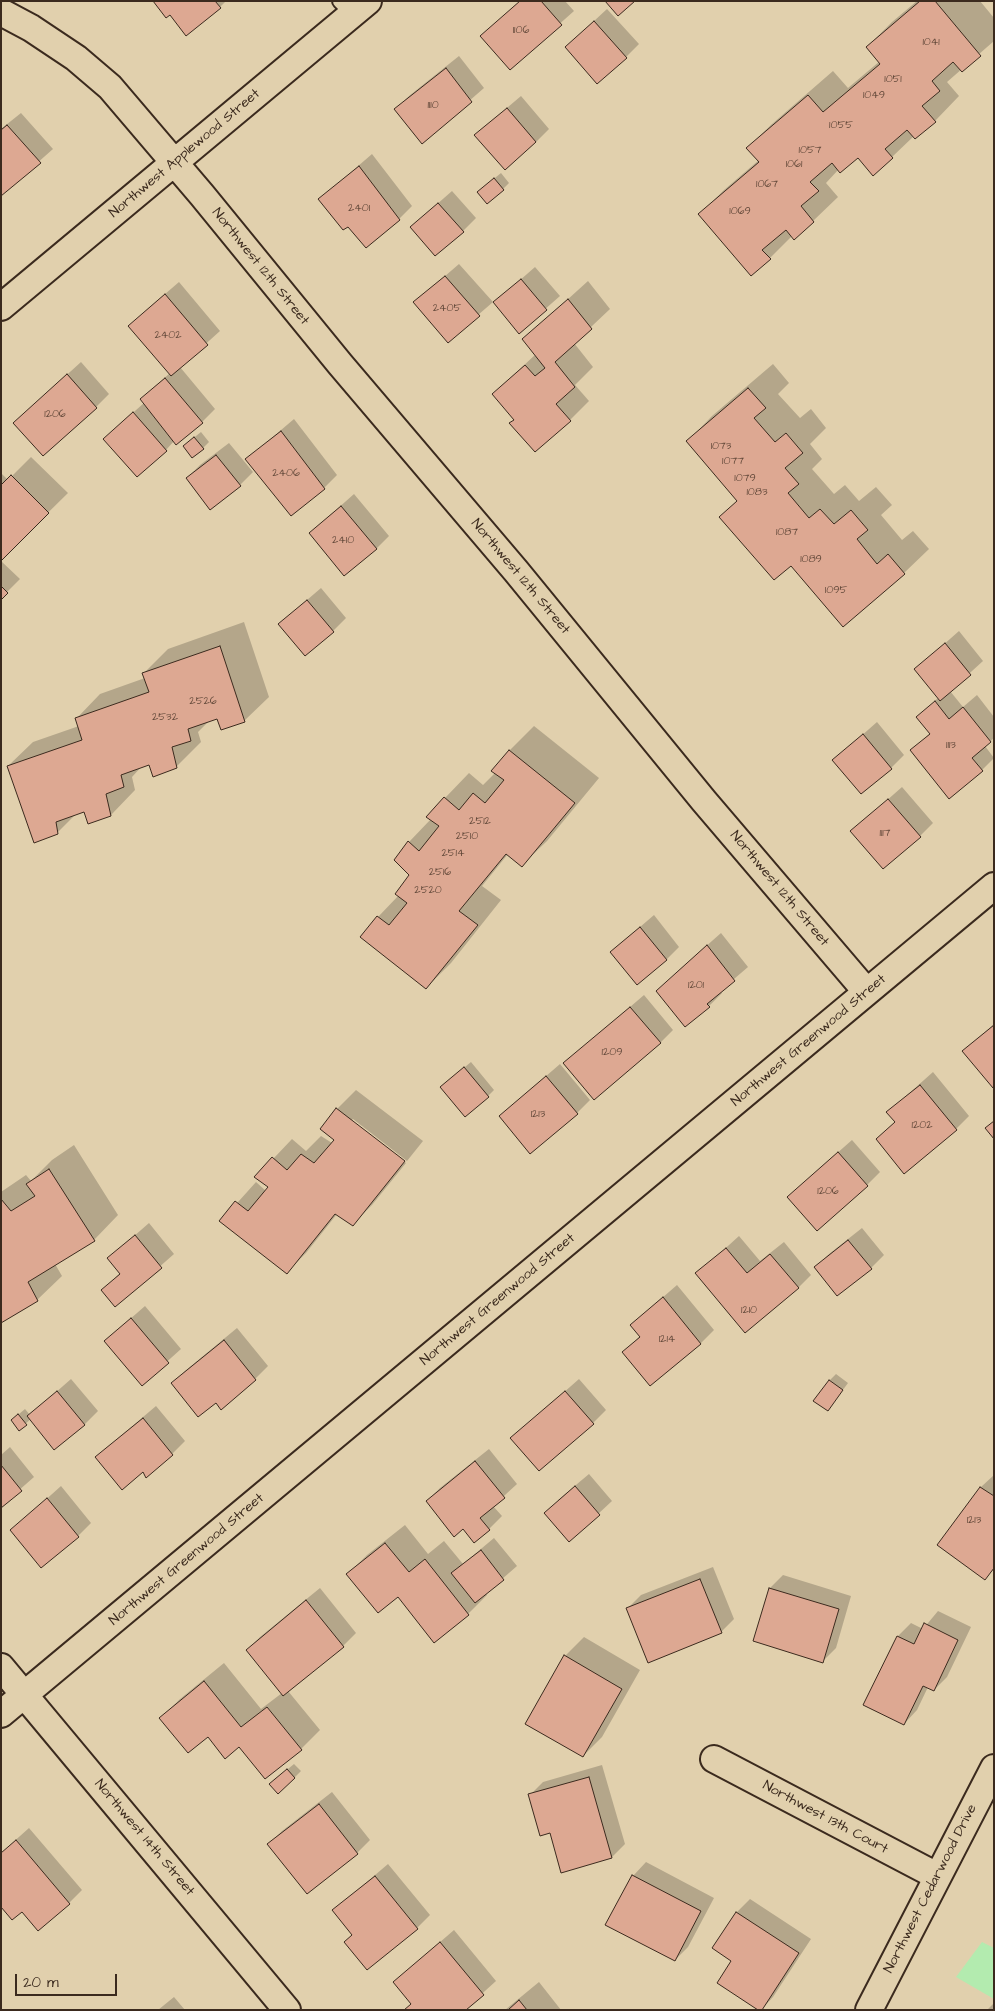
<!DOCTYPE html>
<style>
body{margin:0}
#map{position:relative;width:995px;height:2011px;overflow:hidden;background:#e1d0ad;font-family:"Architects Daughter",sans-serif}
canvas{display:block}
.frame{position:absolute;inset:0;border:2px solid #3b2a1e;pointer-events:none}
.scale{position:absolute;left:15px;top:1974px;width:102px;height:22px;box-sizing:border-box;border:2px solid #3b2a1e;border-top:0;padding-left:6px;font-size:15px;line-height:18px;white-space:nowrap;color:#3b2a1e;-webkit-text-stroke:4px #e1d0ad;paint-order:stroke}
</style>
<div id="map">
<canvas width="995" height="2011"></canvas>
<div class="frame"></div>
<div class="scale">20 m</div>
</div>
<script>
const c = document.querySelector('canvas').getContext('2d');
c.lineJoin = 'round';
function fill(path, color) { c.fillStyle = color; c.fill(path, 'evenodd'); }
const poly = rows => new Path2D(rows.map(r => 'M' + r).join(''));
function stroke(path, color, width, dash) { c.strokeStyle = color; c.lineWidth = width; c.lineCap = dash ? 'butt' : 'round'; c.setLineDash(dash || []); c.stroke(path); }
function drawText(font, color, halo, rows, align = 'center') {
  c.font = font + ' "Architects Daughter",sans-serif'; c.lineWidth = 4; c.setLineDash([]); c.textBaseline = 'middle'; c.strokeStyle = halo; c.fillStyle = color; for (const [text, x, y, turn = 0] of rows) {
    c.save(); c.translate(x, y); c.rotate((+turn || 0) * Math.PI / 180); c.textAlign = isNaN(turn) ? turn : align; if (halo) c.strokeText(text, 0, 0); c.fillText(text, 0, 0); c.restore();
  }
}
fill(poly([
 [982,1942,994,1948,994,1999,956,1977]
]), '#b3ebaf');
fill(poly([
 [155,1,226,1,220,7,170,13],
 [520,1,565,1,574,11,510,68,481,36],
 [917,1,980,1,994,18,994,41,947,82,959,96,935,121,915,137,914,136,892,157,858,157,839,169,826,183,838,197,813,221,792,236,770,258,700,214,724,190,759,160,747,148,772,124,833,71,848,88,880,61,867,47,892,22],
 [607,9,639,44,626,57,566,47],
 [459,56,484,88,422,142,396,109,409,96],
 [521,96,549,129,536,142,475,135],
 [21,113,53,149,1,195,1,129],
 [372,154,412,206,399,219,348,225,320,199],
 [501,173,509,183,503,189,485,186],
 [452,191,476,218,463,231,411,227],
 [459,264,493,302,448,341,415,302],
 [535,267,560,296,519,332,495,302],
 [588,281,610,309,574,343,593,367,575,385,589,401,570,420,515,420,493,394,536,354,524,339],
 [179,282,220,331,180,367,215,409,202,422,174,441,166,450,118,426,144,403,141,399,170,373,143,313],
 [81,362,109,394,96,407,28,410],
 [773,364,789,383,778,394,800,418,811,409,826,428,810,444,822,459,812,469,834,494,845,485,859,501,876,487,892,505,881,515,902,540,913,531,929,549,904,573,843,625,791,564,721,517,738,500,688,441,712,416],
 [294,419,337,475,324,488,291,515,247,459],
 [201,432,209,442,203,448,191,440],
 [229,443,253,472,240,485,187,478,200,465],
 [31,457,68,493,1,559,1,473,8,480],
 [354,494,389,536,376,549,310,533],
 [1,561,20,579,1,598],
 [321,588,346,618,333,631,279,624],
 [244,622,269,697,244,721,218,718,210,720,198,732,201,742,176,767,150,763,142,766,132,777,135,790,111,815,88,823,85,810,77,813,57,833,8,766,33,742,79,726,76,719,100,694,145,678,143,674,168,649],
 [959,631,983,661,950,691,963,707,977,695,994,717,994,738,985,746,994,758,982,770,912,751,930,733,918,717,939,697,916,669],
 [877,722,904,755,891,768,834,760],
 [534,726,599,778,547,841,522,865,508,854,482,886,501,900,451,963,426,988,378,917,399,895,411,875,409,842,431,819,445,798,469,773,483,785,496,772,493,770,510,750],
 [902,787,933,823,920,836,852,831],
 [654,915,679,947,666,960,611,952],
 [721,933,748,967,720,991,722,993,709,1006,678,971],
 [644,995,673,1030,660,1043,565,1063],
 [994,1024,994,1085,964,1051],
 [471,1062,494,1090,488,1096,448,1081],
 [560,1064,590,1100,577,1113,500,1116],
 [933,1072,969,1116,956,1129,877,1139,896,1121,888,1112],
 [356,1090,423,1141,407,1161,353,1119,351,1121,406,1163,372,1205,353,1224,337,1214,306,1253,287,1272,221,1221,256,1182,266,1191,269,1187,256,1177,292,1139,306,1151,321,1136,332,1143,336,1140,337,1109],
 [852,1140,880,1172,867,1185,802,1184],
 [74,1145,118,1215,94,1240,55,1264,62,1276,37,1300,1,1322,1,1192,26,1175,31,1181,52,1160],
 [149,1223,174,1254,115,1306,102,1290,120,1273,109,1258],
 [862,1228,884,1255,871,1268,816,1267,829,1254],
 [739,1236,760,1261,784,1242,811,1275,798,1288,697,1274],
 [677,1285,714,1330,701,1343,650,1384,623,1352,640,1336,631,1325],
 [145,1306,181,1349,142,1384,105,1341],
 [237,1328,268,1366,255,1379,216,1402,172,1384,185,1371],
 [836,1374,848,1383,828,1410,830,1380],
 [71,1379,98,1411,85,1424,55,1448,31,1419,19,1429,12,1420,19,1414,25,1409,30,1415],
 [579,1379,606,1410,593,1423,512,1438],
 [156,1406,185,1441,172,1454,147,1476,143,1471,96,1457],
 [10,1447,34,1477,1,1506,1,1455],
 [489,1449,517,1484,493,1506,502,1516,489,1529,463,1528,427,1501,440,1488],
 [589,1474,612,1501,569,1541,558,1500],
 [994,1475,994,1569,985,1578,939,1545,981,1487],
 [61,1486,91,1523,78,1536,12,1530],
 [405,1525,428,1554,444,1541,463,1564,494,1538,517,1566,486,1593,487,1595,468,1614,435,1641,398,1596,348,1574,367,1555],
 [713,1567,734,1619,721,1632,628,1608,641,1595],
 [783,1575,851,1596,836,1648,823,1661,770,1588],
 [320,1588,356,1633,343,1646,288,1691,320,1730,301,1749,265,1778,239,1746,161,1718,180,1699,224,1663,261,1709,282,1693,247,1650,260,1637],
 [938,1611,971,1627,947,1677,934,1690,928,1687,917,1710,904,1724,865,1704,898,1636,911,1623,923,1629],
 [584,1637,640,1670,602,1737,583,1756,565,1656],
 [294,1764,301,1771,294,1778,277,1778],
 [602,1765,625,1844,612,1857,562,1871,551,1831,530,1795,543,1782],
 [332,1792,370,1840,357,1853,307,1893,269,1844,282,1831],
 [29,1828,82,1890,69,1903,22,1910,1,1905,1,1853],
 [646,1862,714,1898,688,1947,675,1960,633,1876],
 [388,1864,430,1915,417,1928,353,1935,334,1910],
 [750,1899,811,1939,773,1997,761,2010,733,1960,713,1948,737,1912],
 [454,1930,496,1981,464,2010,405,2010,412,2003,394,1982],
 [539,1982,561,2010,505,2010],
 [174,1997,185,2010,158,2010],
 [994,2003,994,2010,987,2010]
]), '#0003');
const building = poly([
 [153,1,215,1,221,8,186,36,170,15,166,18,153,1],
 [520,1,541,1,562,25,510,70,480,36,520,1],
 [605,1,635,1,618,16,605,1],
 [920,1,935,1,981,56,962,72,953,62,932,81,940,91,922,106,936,122,915,139,907,130,885,149,893,158,873,176,858,158,840,173,832,163,810,182,819,191,801,206,814,222,794,240,786,230,762,250,771,259,751,276,698,214,759,162,746,148,808,95,823,112,880,64,866,47,920,1],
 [594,21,627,58,597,84,565,47,594,21],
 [446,68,472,102,422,144,394,109,446,68],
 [507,108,536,142,505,170,474,135,507,108],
 [7,125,41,163,1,196,1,130,7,125],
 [359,166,400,220,366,248,348,227,343,230,318,199,359,166],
 [494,178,504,190,487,204,477,192,494,178],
 [438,203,464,232,435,256,410,227,438,203],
 [445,276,480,316,448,343,413,302,445,276],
 [521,279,547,310,519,334,493,302,521,279],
 [165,294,208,345,171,376,128,326,165,294],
 [568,299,592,329,555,362,575,387,556,404,571,421,535,452,509,423,514,420,492,394,525,365,535,376,545,368,522,339,568,299],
 [67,374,97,408,43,456,13,423,67,374],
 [165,378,203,423,176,445,140,399,165,378],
 [748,388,766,408,754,418,775,442,786,433,803,453,785,468,799,484,788,493,809,518,820,509,834,524,851,510,868,530,857,539,877,564,888,554,905,574,843,627,791,566,774,580,719,517,737,501,686,441,748,388],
 [133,412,167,451,137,477,103,439,133,412],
 [281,431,325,489,291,516,245,459,281,431],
 [194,437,204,449,192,458,183,446,194,437],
 [216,455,241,486,210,510,186,478,216,455],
 [11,475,49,513,1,561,1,485,11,475],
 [341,506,377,549,344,576,309,533,341,506],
 [1,586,8,593,1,600,1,586],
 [307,600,334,632,305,656,278,624,307,600],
 [945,643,971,675,940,701,914,669,945,643],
 [220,646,245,722,221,730,217,719,188,729,191,741,172,747,177,768,153,777,149,765,121,775,124,787,106,794,111,816,88,824,84,812,56,822,58,834,34,843,7,766,82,740,75,718,149,692,142,673,220,646],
 [935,701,949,719,963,707,991,742,972,758,983,771,949,799,910,750,930,734,916,717,935,701],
 [863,734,892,769,861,794,832,760,863,734],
 [509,750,575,803,522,867,506,854,459,911,478,925,426,989,360,937,377,916,389,925,407,903,395,894,409,875,394,860,408,841,419,851,439,826,426,817,444,797,459,810,473,793,485,803,504,780,491,771,509,750],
 [888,799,921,837,883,869,850,831,888,799],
 [640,927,667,960,637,985,610,952,640,927],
 [707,945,735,981,707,1004,710,1007,685,1027,656,991,707,945],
 [630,1007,661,1043,594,1100,563,1063,630,1007],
 [994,1025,994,1087,993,1088,962,1051,994,1025],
 [464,1067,489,1097,465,1117,440,1087,464,1067],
 [546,1076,578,1114,530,1154,499,1116,546,1076],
 [920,1085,957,1130,904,1174,876,1139,895,1122,886,1112,920,1085],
 [336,1108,405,1161,353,1226,335,1214,287,1274,219,1221,235,1201,248,1211,268,1187,254,1177,272,1157,287,1170,301,1154,314,1163,334,1140,320,1129,336,1108],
 [994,1121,994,1139,985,1128,994,1121],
 [838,1152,868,1186,817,1231,787,1197,838,1152],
 [49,1169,95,1241,28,1282,38,1301,1,1323,1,1199,11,1211,35,1196,26,1184,49,1169],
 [135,1235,162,1268,115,1307,101,1290,120,1274,107,1258,135,1235],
 [848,1240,872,1269,837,1296,814,1267,848,1240],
 [726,1248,747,1273,770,1254,799,1288,745,1333,695,1273,726,1248],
 [663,1297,701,1344,650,1386,622,1352,640,1337,630,1325,663,1297],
 [131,1318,169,1363,142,1386,104,1341,131,1318],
 [224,1340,256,1380,221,1410,216,1403,198,1417,171,1383,224,1340],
 [829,1380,843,1390,828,1411,813,1401,829,1380],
 [57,1391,85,1425,54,1450,27,1416,57,1391],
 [565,1391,594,1424,539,1471,510,1438,565,1391],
 [18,1414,27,1425,19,1431,11,1420,18,1414],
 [143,1418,173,1455,146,1478,143,1472,122,1490,95,1457,143,1418],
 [475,1461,505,1498,480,1518,490,1530,474,1543,463,1529,454,1537,426,1501,475,1461],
 [1,1465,22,1491,1,1508,1,1465],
 [575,1486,600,1515,569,1542,544,1513,575,1486],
 [980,1487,994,1496,994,1568,985,1580,937,1545,980,1487],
 [47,1498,79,1537,41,1568,10,1530,47,1498],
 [385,1543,409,1572,425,1559,469,1615,434,1643,398,1597,378,1613,346,1574,385,1543],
 [481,1550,504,1580,475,1603,451,1573,481,1550],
 [700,1579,722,1633,648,1663,626,1608,700,1579],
 [769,1588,839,1609,823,1663,753,1641,769,1588],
 [306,1600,344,1647,283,1696,246,1650,306,1600],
 [924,1623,958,1640,934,1691,923,1686,904,1725,863,1705,897,1636,914,1644,924,1623],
 [564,1655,622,1689,583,1757,525,1724,564,1655],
 [204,1681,241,1727,267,1707,302,1750,265,1779,239,1747,225,1759,208,1737,188,1753,159,1718,204,1681],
 [287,1769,295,1778,278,1794,269,1784,287,1769],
 [589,1777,612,1858,561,1873,550,1833,540,1836,528,1794,589,1777],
 [319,1804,358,1854,307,1894,267,1844,319,1804],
 [16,1840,70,1904,38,1931,22,1912,12,1920,1,1907,1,1853,16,1840],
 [632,1875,701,1911,675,1961,605,1925,632,1875],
 [375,1876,418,1929,367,1970,344,1942,352,1935,332,1910,375,1876],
 [736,1912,799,1953,762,2010,758,2010,717,1983,731,1961,712,1948,736,1912],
 [440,1942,484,1995,466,2010,404,2010,411,2004,393,1982,440,1942],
 [519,2000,527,2010,508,2010,519,2000]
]);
fill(building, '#dda892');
stroke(building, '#3b2a1e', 1);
const service = poly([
 [340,1,353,14]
]);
const minor = poly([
 [1,12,31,28,76,58,110,87,202,195,340,364,516,571,704,801,866,991],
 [1,307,368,1],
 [1,1667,287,2010],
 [1,1714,994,886],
 [714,1759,937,1876],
 [869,2010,994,1768]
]);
stroke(service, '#3b2a1e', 18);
stroke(minor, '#3b2a1e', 30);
stroke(service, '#e1d0ad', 14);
stroke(minor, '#e1d0ad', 26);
drawText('11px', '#644a3b', null, [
 ["1106",521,31],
 ["1041",931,43],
 ["1051",893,80],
 ["1049",874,96],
 ["1110",433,106],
 ["1055",841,126],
 ["1057",810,151],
 ["1061",794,165],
 ["1067",767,185],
 ["2401",359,209],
 ["1069",740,212],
 ["2405",447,309],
 ["2402",168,336],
 ["1206",55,415],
 ["1073",721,447],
 ["1077",733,462],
 ["2406",286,474],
 ["1079",745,479],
 ["1083",757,493],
 ["1087",787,533],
 ["2410",343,541],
 ["1089",811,560],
 ["1095",836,591],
 ["2526",203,702],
 ["2532",165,718],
 ["1113",951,746],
 ["2512",480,822],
 ["1117",885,834],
 ["2510",467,837],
 ["2514",453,854],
 ["2516",440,873],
 ["2520",428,891],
 ["1201",696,986],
 ["1209",612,1053],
 ["1213",538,1115],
 ["1202",922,1126],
 ["1206",828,1192],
 ["1210",749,1311],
 ["1214",667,1340],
 ["1213",974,1521]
]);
drawText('14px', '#3b2a1e', '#e1d0ad', [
 ["Northwest Applewood Street",185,154,-40],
 ["Northwest 12th Street",260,267,51],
 ["Northwest 12th Street",520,577,50],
 ["Northwest 12th Street",779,889,50],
 ["Northwest Greenwood Street",809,1041,-40],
 ["Northwest Greenwood Street",498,1300,-40],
 ["Northwest Greenwood Street",187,1560,-40],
 ["Northwest 13th Court",825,1818,28],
 ["Northwest 14th Street",144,1838,50],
 ["Northwest Cedarwood Drive",931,1889,-63]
]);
</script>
